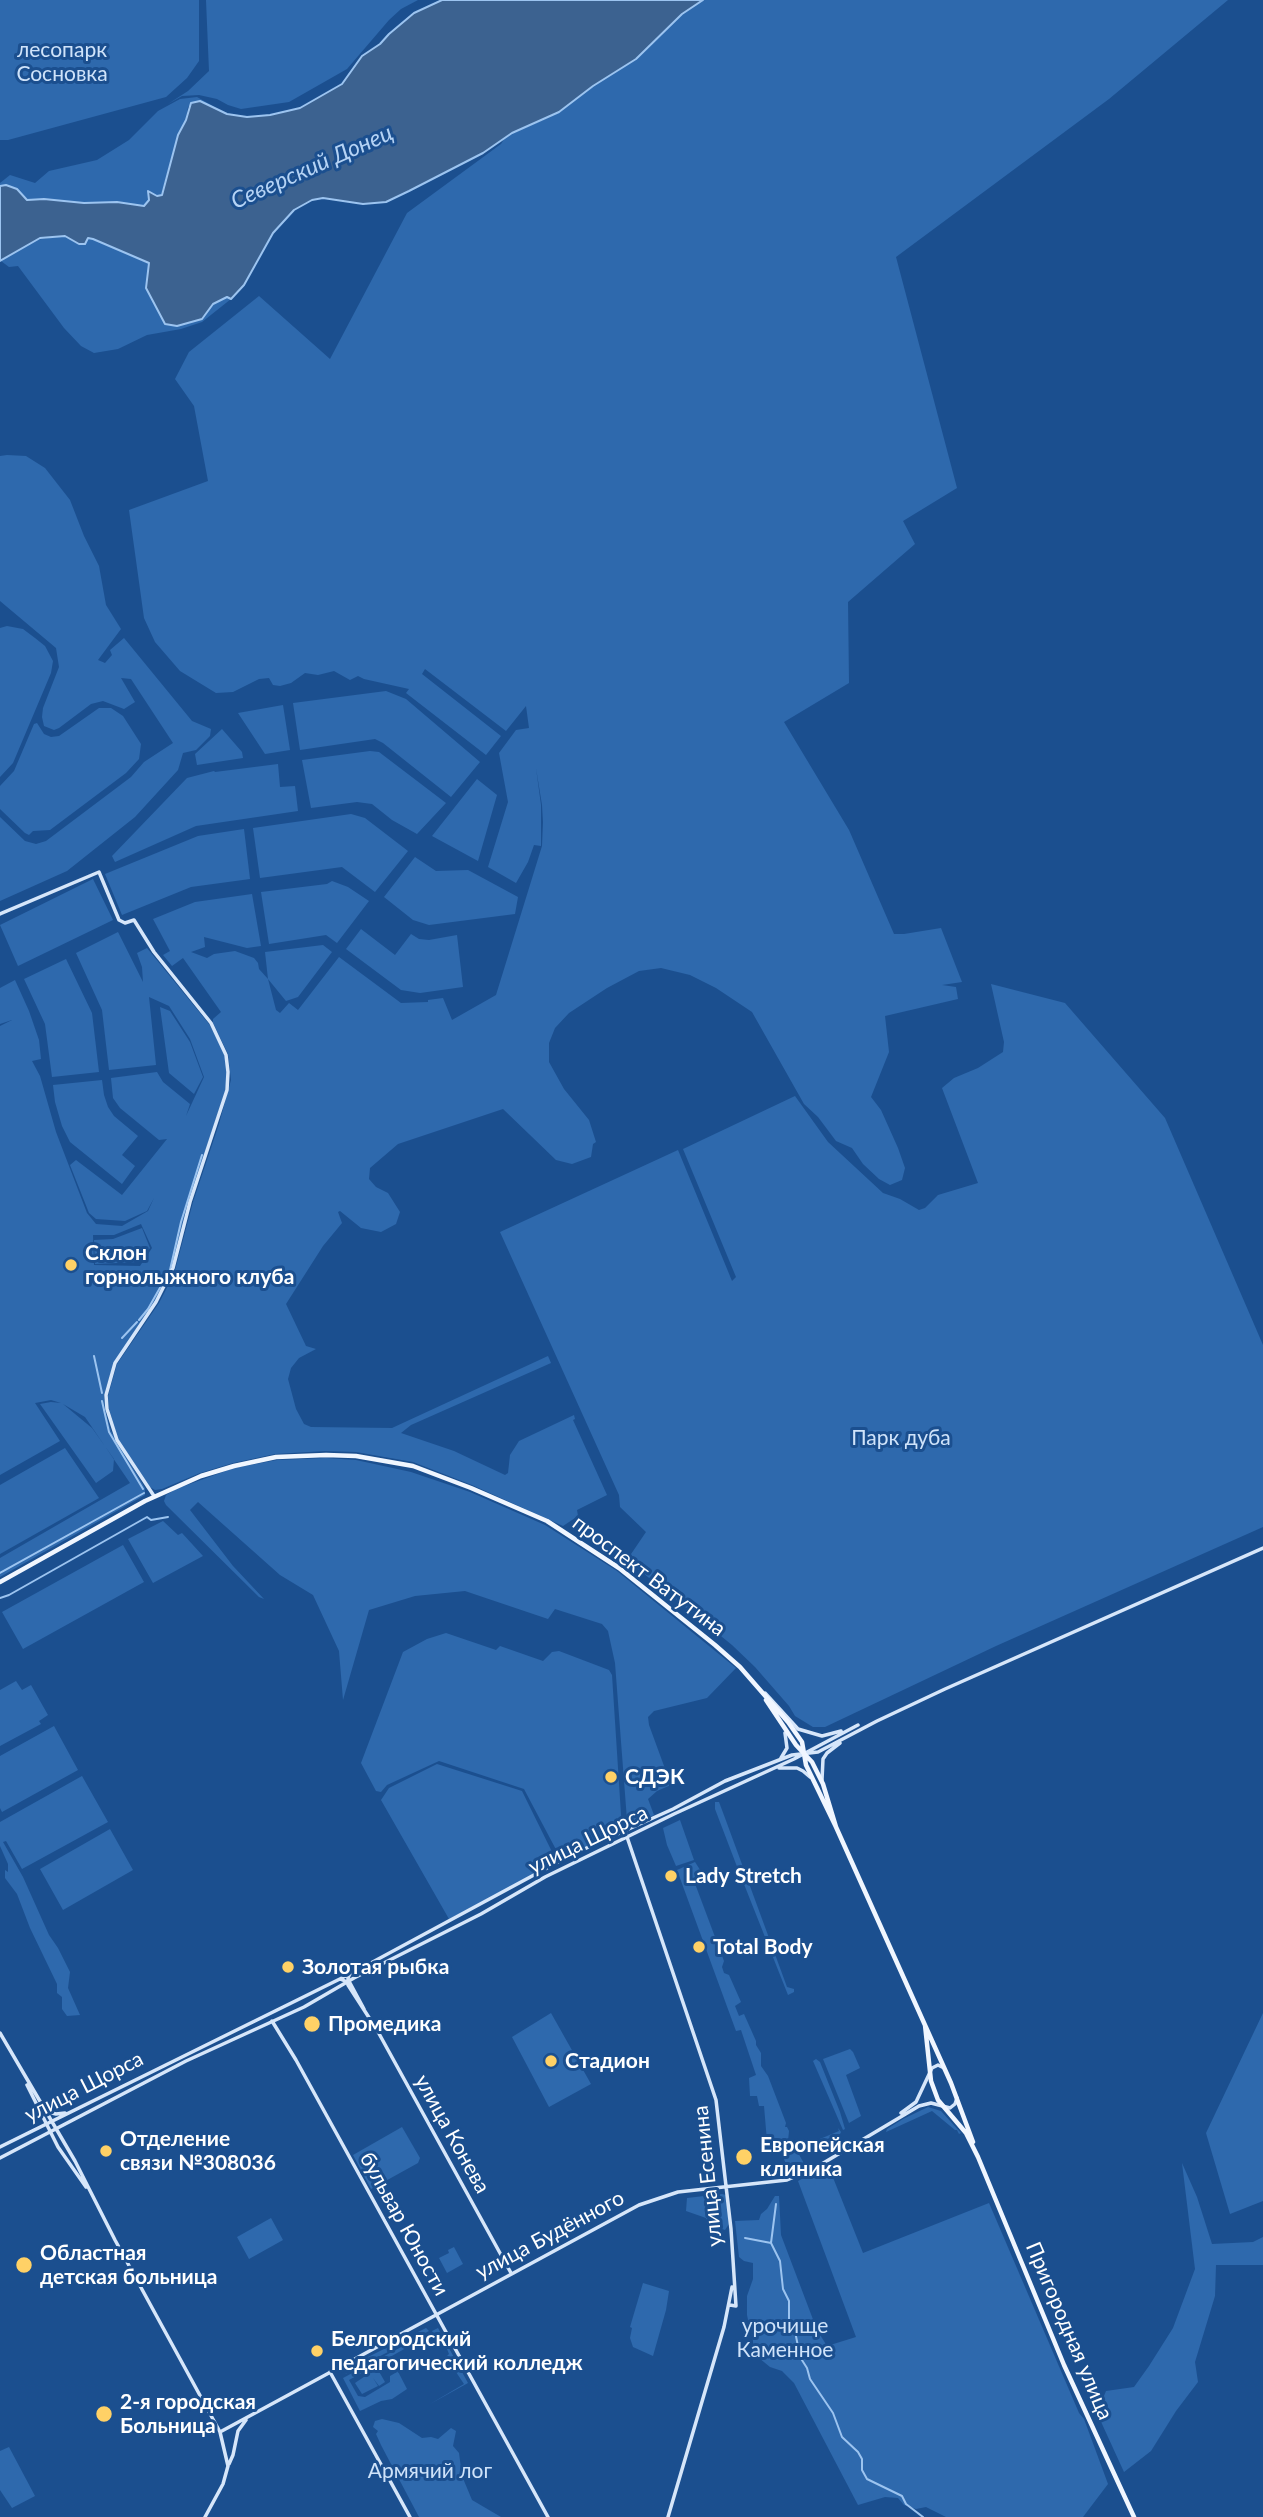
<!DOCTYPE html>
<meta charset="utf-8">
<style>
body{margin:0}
canvas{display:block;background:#1b4f8f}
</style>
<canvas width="1263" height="2517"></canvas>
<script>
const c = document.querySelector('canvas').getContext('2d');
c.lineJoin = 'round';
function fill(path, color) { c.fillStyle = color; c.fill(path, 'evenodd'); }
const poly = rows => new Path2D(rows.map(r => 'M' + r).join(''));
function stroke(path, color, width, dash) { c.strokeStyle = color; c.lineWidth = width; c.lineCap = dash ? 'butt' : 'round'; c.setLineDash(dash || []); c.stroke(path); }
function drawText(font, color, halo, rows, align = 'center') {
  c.font = font + ' Lato,sans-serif'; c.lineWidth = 6; c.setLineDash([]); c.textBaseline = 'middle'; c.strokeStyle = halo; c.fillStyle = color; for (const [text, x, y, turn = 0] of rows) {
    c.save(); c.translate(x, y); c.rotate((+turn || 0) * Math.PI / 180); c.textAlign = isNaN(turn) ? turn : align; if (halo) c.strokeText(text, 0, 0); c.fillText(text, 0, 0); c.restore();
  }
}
fill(poly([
 [0,0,199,0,199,61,187,78,166,97,8,140,0,140],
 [206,0,418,0,401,9,389,20,347,69,289,102,241,109,228,105,217,99,199,95,182,96,168,104,188,91,209,71],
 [703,0,1228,0,1109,99,896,257,957,488,903,521,915,544,848,602,849,683,784,722,849,830,894,934,904,934,941,928,962,982,942,985,956,987,958,999,885,1016,889,1052,871,1097,881,1110,898,1148,905,1168,902,1180,890,1185,879,1179,863,1164,852,1148,836,1141,818,1117,804,1104,752,1012,716,988,690,975,661,968,639,971,607,988,569,1013,555,1028,549,1043,549,1062,564,1089,589,1120,596,1142,593,1144,591,1157,572,1164,556,1160,503,1109,398,1144,370,1168,369,1179,376,1187,388,1193,400,1212,396,1224,381,1232,361,1228,340,1211,338,1212,342,1223,323,1246,286,1304,306,1346,316,1349,299,1358,291,1368,288,1379,296,1409,304,1424,311,1427,392,1428,548,1356,551,1363,411,1425,401,1433,454,1451,505,1475,508,1473,510,1455,519,1441,574,1415,575,1419,573,1420,607,1495,577,1510,578,1516,563,1526,472,1485,413,1462,356,1452,325,1451,275,1454,233,1463,200,1473,162,1489,155,1490,150,1487,118,1439,109,1409,108,1396,117,1364,159,1303,174,1274,193,1202,219,1124,231,1080,228,1054,213,1023,213,1019,221,1012,183,958,172,966,163,955,170,951,153,919,195,902,252,894,261,946,247,948,204,937,205,947,191,952,207,958,214,954,235,951,254,958,258,963,259,969,268,979,276,1010,280,1013,289,1003,298,1010,339,957,401,1003,428,1002,428,1000,443,998,452,1020,496,995,542,846,543,822,542,805,536,768,541,805,541,846,534,845,528,862,516,883,488,867,508,802,499,753,516,730,529,728,526,706,506,731,425,669,422,674,501,736,486,755,406,693,409,689,364,679,358,676,350,680,334,671,318,675,305,673,291,683,280,686,273,685,269,678,259,679,233,692,216,693,180,671,155,642,144,618,129,510,208,481,194,406,175,379,189,352,259,296,330,359,407,213,501,144,506,136,550,117,593,86,636,59,682,14],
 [197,97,227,114,200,101,188,107,186,120,178,135,161,195,149,198,144,206,84,203,44,199,27,200,20,192,7,185,0,186,0,183,10,175,35,183,49,171,97,160,129,140,158,111,180,99],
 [65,236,79,244,85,244,88,238,94,239,147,261,150,268,146,288,159,313,204,317,213,304,227,297,231,299,202,322,181,329,147,335,118,349,94,353,81,346,64,328,18,266,9,267,1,261,34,240],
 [7,455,26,456,45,468,70,500,84,536,99,566,106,605,121,629,98,660,105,663,112,655,110,650,124,638,192,721,211,729,210,736,196,750,183,753,178,770,135,817,67,871,0,901,0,817,25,841,36,844,46,841,131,777,144,762,173,743,131,679,121,678,135,702,124,709,103,701,91,704,59,728,54,730,44,726,42,717,43,708,59,667,56,648,0,601,0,456],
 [7,626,23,629,35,638,45,646,53,661,51,673,13,763,0,777,0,628],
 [386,691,406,699,480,762,451,797,383,743,375,739,300,750,293,703],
 [283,705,290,750,265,754,238,713],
 [99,708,111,708,123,716,141,744,139,759,126,773,50,830,33,831,29,835,25,833,0,809,0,786,14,771,34,724,37,723,44,734,51,737,59,736],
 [222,729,242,752,243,758,197,765,195,754],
 [370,751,379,752,446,803,417,834,392,820,372,804,357,802,311,808,302,760],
 [278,764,280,787,295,786,298,811,196,826,115,862,112,856,187,778,214,771,215,772],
 [477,779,497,795,478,861,432,836],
 [351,814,365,818,408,851,375,892,342,867,260,878,253,828],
 [244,829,250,879,191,887,122,915,105,874,198,836],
 [415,857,436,871,468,870,518,897,515,914,429,925,413,920,384,897],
 [93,879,113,920,18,966,0,925],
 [332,881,348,887,369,901,337,943,326,935,269,944,261,892,327,884],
 [361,929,395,955,411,934,419,939,429,940,457,935,463,987,420,993,401,990,346,949],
 [118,932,143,982,142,967,137,953,147,948,209,1024,222,1047,226,1061,228,1074,225,1091,185,1213,171,1272,147,1314,114,1362,104,1395,105,1410,111,1431,145,1488,145,1495,0,1577,0,1558,130,1483,85,1417,63,1404,92,1428,114,1459,113,1471,96,1483,40,1404,51,1402,61,1403,51,1400,35,1403,60,1441,0,1475,0,1026,12,1020,0,1024,0,988,15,980,29,1011,39,1040,41,1059,32,1061,40,1076,56,1132,87,1213,96,1224,122,1226,148,1211,154,1198,147,1211,125,1221,96,1219,89,1213,70,1165,76,1160,122,1195,167,1139,159,1140,120,1108,113,1098,111,1078,157,1072,163,1082,190,1104,186,1116,204,1077,190,1039,169,1006,149,997,156,1065,109,1070,102,1010,76,953],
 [141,1224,152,1248,140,1266,94,1265,93,1235,114,1235],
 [323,945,332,952,298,997,286,1001,268,979,265,952],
 [66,959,92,1013,99,1072,52,1077,45,1024,24,979],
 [991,984,1065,1003,1165,1118,1263,1345,1263,1527,996,1646,825,1727,813,1727,795,1716,789,1706,755,1667,732,1645,627,1560,646,1532,620,1507,619,1495,500,1232,678,1150,732,1281,736,1277,683,1149,795,1096,828,1142,883,1193,900,1199,919,1210,925,1208,938,1195,978,1183,942,1088,954,1078,978,1068,1003,1052,1004,1042],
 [160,1007,170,1011,190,1042,203,1077,194,1094,169,1073],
 [102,1080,104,1095,108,1107,114,1116,138,1136,122,1155,135,1166,122,1184,70,1142,62,1126,55,1102,53,1085],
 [142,1228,150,1248,139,1262,95,1264,94,1240,113,1239],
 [65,1448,99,1498,0,1554,0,1485],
 [326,1458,356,1460,411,1472,470,1492,545,1525,617,1571,736,1668,707,1698,654,1711,648,1717,649,1725,671,1785,657,1791,648,1799,654,1815,633,1825,627,1820,615,1663,608,1631,602,1624,555,1609,548,1619,465,1591,415,1596,369,1610,343,1700,339,1651,313,1595,280,1575,198,1502,190,1510,233,1566,264,1599,259,1597,166,1505,164,1501,166,1495,176,1489,234,1468,277,1460],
 [163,1521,178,1535,182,1533,203,1556,153,1583,128,1539],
 [123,1545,144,1582,23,1649,2,1612],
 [446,1633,496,1650,500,1646,543,1661,552,1652,559,1651,609,1670,612,1675,622,1830,561,1859,524,1789,439,1761,387,1785,381,1792,376,1791,361,1763,403,1652,427,1639],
 [16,1681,22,1690,31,1685,48,1715,39,1721,41,1724,0,1746,0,1690],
 [54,1726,78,1770,2,1812,0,1808,0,1756],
 [437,1764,522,1791,557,1862,449,1919,381,1800,389,1788],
 [82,1776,108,1822,22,1869,6,1841,3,1842,23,1877,49,1935,58,1948,70,1972,68,1988,80,2015,67,2016,62,2009,62,1997,57,1993,57,1984,30,1928,17,1894,5,1878,5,1870,8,1872,8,1864,0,1846,0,1822],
 [715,1802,719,1802,725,1818,787,1987,794,1989,794,1992,788,1995,736,1864,715,1809],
 [680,1820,694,1860,676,1866,667,1845,663,1828],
 [110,1829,133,1870,63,1910,40,1869],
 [695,1862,704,1876,694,1881,724,1961,722,1967,724,1973,729,1975,741,2002,735,2006,739,2016,744,2014,756,2041,756,2045,761,2053,761,2066,768,2076,786,2123,785,2127,787,2127,789,2131,788,2141,767,2141,764,2106,759,2106,757,2096,750,2096,749,2078,756,2075,741,2030,736,2031,677,1870],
 [551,2013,591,2084,549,2107,512,2037],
 [1263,2013,1263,2201,1230,2214,1206,2133],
 [850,2049,853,2052,860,2068,846,2075,861,2116,849,2123,823,2059],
 [816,2059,820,2062,840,2112,845,2129,843,2130,813,2061],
 [928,2107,941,2111,961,2133,959,2134,957,2130,955,2130,932,2111,886,2132,887,2129,903,2119],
 [402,2127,420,2158,418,2163,371,2189,353,2155],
 [838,2128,841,2132,840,2134,797,2151,806,2167,785,2176,785,2171,788,2170,779,2145,793,2144,796,2149,839,2131],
 [1182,2163,1197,2197,1212,2244,1253,2242,1263,2237,1263,2265,1216,2265,1215,2296,1195,2362,1198,2382,1176,2411,1151,2451,1124,2472,1097,2413,1106,2391,1134,2387,1149,2366,1173,2328,1195,2269],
 [828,2165,863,2253,989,2203,1079,2413,1084,2419,1108,2484,1083,2517,946,2517,926,2507,916,2509,904,2505,898,2498,885,2497,858,2505,794,2383,782,2371,770,2367,759,2358,754,2347,747,2315,747,2296,753,2279,753,2263,744,2261,739,2257,735,2221,759,2220,761,2214,767,2209,775,2196,779,2196,781,2235,817,2330,827,2346,856,2337,798,2181],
 [722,2194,726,2195,729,2224,725,2230,708,2224,706,2218,686,2211,687,2198],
 [271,2218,283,2240,249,2259,237,2237],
 [454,2247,463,2264,447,2273,439,2258,449,2253,448,2250],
 [643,2283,669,2291,666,2310,653,2356,633,2347,630,2338,632,2328,630,2327],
 [426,2328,429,2331,345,2374,364,2359],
 [438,2328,468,2383,430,2404,464,2384,446,2357,449,2354,445,2344,440,2346,432,2331],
 [405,2345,406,2348,349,2380,358,2396,365,2397,390,2382,390,2376,397,2372,388,2361,391,2358,407,2389,392,2399,381,2401,360,2411,343,2378],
 [377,2368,385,2382,379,2386,373,2378,378,2386,362,2394,355,2383],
 [382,2419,399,2423,422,2438,431,2437,438,2439,451,2428,456,2431,453,2446,459,2453,462,2476,472,2500,501,2517,419,2517,381,2445,376,2434,378,2431,373,2427,375,2421],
 [9,2447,35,2496,12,2508,0,2490,0,2451]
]), '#2e69ad');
const water = poly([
 [442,0,703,0,682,14,636,59,593,86,559,112,512,133,483,153,409,191,386,202,363,204,323,198,312,200,294,210,273,233,244,285,231,299,227,297,213,304,202,319,177,326,165,324,146,288,149,263,93,239,88,238,85,244,79,244,65,236,40,238,0,261,0,186,6,185,17,189,27,200,44,199,84,203,117,202,144,206,149,200,148,191,157,196,162,195,178,135,186,120,191,103,200,101,227,114,247,117,270,115,300,108,342,84,362,56,380,44,389,34,414,13,442,0]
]);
fill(water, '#3c6290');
stroke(water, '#9cc4f0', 2);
stroke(poly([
 [139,1320,148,1309,170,1270,181,1222,202,1155],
 [122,1338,137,1322],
 [94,1356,102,1393],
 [102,1401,109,1432,143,1489],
 [0,1573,144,1493],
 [0,1598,9,1595,147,1517,151,1520,168,1517],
 [776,2204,771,2243,780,2261,783,2289,789,2301,789,2325,795,2331,800,2357,807,2368,810,2379,833,2413,842,2437,858,2452,862,2459,862,2470,867,2479,902,2496,906,2504,923,2517],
 [745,2238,771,2243]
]), '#9cc4f0', 2);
stroke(poly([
 [0,914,99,872,119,920,125,923,134,920,154,952,211,1023,226,1055,228,1072,227,1090,190,1202,173,1268,156,1302,115,1363,106,1395,107,1409,117,1440,154,1496],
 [765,1693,798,1729,822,1736,841,1731],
 [781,1758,787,1748,785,1733],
 [779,1768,797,1768,803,1771,810,1777],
 [822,1780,823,1759,827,1753,840,1743],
 [626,1834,716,2100,731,2229,736,2306,730,2305],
 [350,1973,348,1978,348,1985,377,2030,511,2273],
 [340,1979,350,1983,364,2009],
 [272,2021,296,2060,548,2517],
 [0,2033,75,2161,115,2240,220,2432,228,2466,223,2484,205,2517],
 [27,2085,58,2147,86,2187],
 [48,2112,56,2114,65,2113],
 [901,2113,916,2102,932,2068,938,2065,944,2068],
 [0,2147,356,1971,571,1855,673,1809,725,1781,792,1755,818,1752,877,1721,945,1689,1263,1548],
 [0,2158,186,2061,304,2007,354,1978,481,1914,545,1877,674,1814,794,1759,858,1725],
 [330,2372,410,2517],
 [220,2432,639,2205,678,2192,787,2180,815,2168,919,2106,931,2103,950,2108,955,2104,957,2098],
 [229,2464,233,2455,238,2431,246,2420],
 [668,2517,724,2327,732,2287]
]), '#d6e6fa', 3.5);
stroke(poly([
 [0,1582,145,1501,201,1476,234,1466,276,1457,326,1455,356,1456,413,1466,471,1488,547,1521,619,1568,715,1645,740,1667,788,1722,802,1742,806,1765,836,1827],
 [766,1700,796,1745,812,1762,823,1784,836,1827,951,2083,973,2142],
 [925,2025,931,2081,938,2100,966,2133,978,2157,1064,2365,1134,2517]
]), '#f0f6ff', 4.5);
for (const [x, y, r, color] of [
 [71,1265,7,"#ffd166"],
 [611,1777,7,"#ffd166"],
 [671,1876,7,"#ffd166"],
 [699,1947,7,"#ffd166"],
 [288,1967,7,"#ffd166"],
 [312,2024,9,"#ffd166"],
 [551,2061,7,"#ffd166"],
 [106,2151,7,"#ffd166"],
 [744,2157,9,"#ffd166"],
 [24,2265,9,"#ffd166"],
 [317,2351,7,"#ffd166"],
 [104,2414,9,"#ffd166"]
]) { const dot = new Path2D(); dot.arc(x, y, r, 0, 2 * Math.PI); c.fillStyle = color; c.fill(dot); stroke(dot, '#1b4f8f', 2.5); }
drawText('21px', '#cfe3fa', '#1b4f8f', [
 ["лесопарк",62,50],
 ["Сосновка",62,74],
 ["Парк дуба",901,1438],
 ["урочище",785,2326],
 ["Каменное",785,2350],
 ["Армячий лог",430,2471]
]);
drawText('bold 21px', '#fff', '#1b4f8f', [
 ["Склон",85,1253],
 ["горнолыжного клуба",85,1277],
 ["СДЭК",625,1777],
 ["Lady Stretch",685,1876],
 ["Total Body",713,1947],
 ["Золотая рыбка",302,1967],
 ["Промедика",328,2024],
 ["Cтадион",565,2061],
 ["Отделение",120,2139],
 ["связи №308036",120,2163],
 ["Европейская",760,2145],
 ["клиника",760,2169],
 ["Областная",40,2253],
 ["детская больница",40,2277],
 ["Белгородский",331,2339],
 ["педагогический колледж",331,2363],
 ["2-я городская",120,2402],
 ["Больница",120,2426]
], 'left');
drawText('21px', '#fff', '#1b4f8f', [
 ["проспект Ватутина",649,1576,37],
 ["улица Щорса",588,1840,-26],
 ["улица Щорса",84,2087,-27],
 ["улица Конева",452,2134,61],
 ["улица Есенина",708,2176,-96],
 ["бульвар Юности",404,2224,61],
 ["улица Будённого",550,2235,-28],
 ["Пригородная улица",1069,2331,67]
]);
drawText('italic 23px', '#b5d3f5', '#1b4f8f', [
 ["Северский Донец",312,167,-24]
]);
</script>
